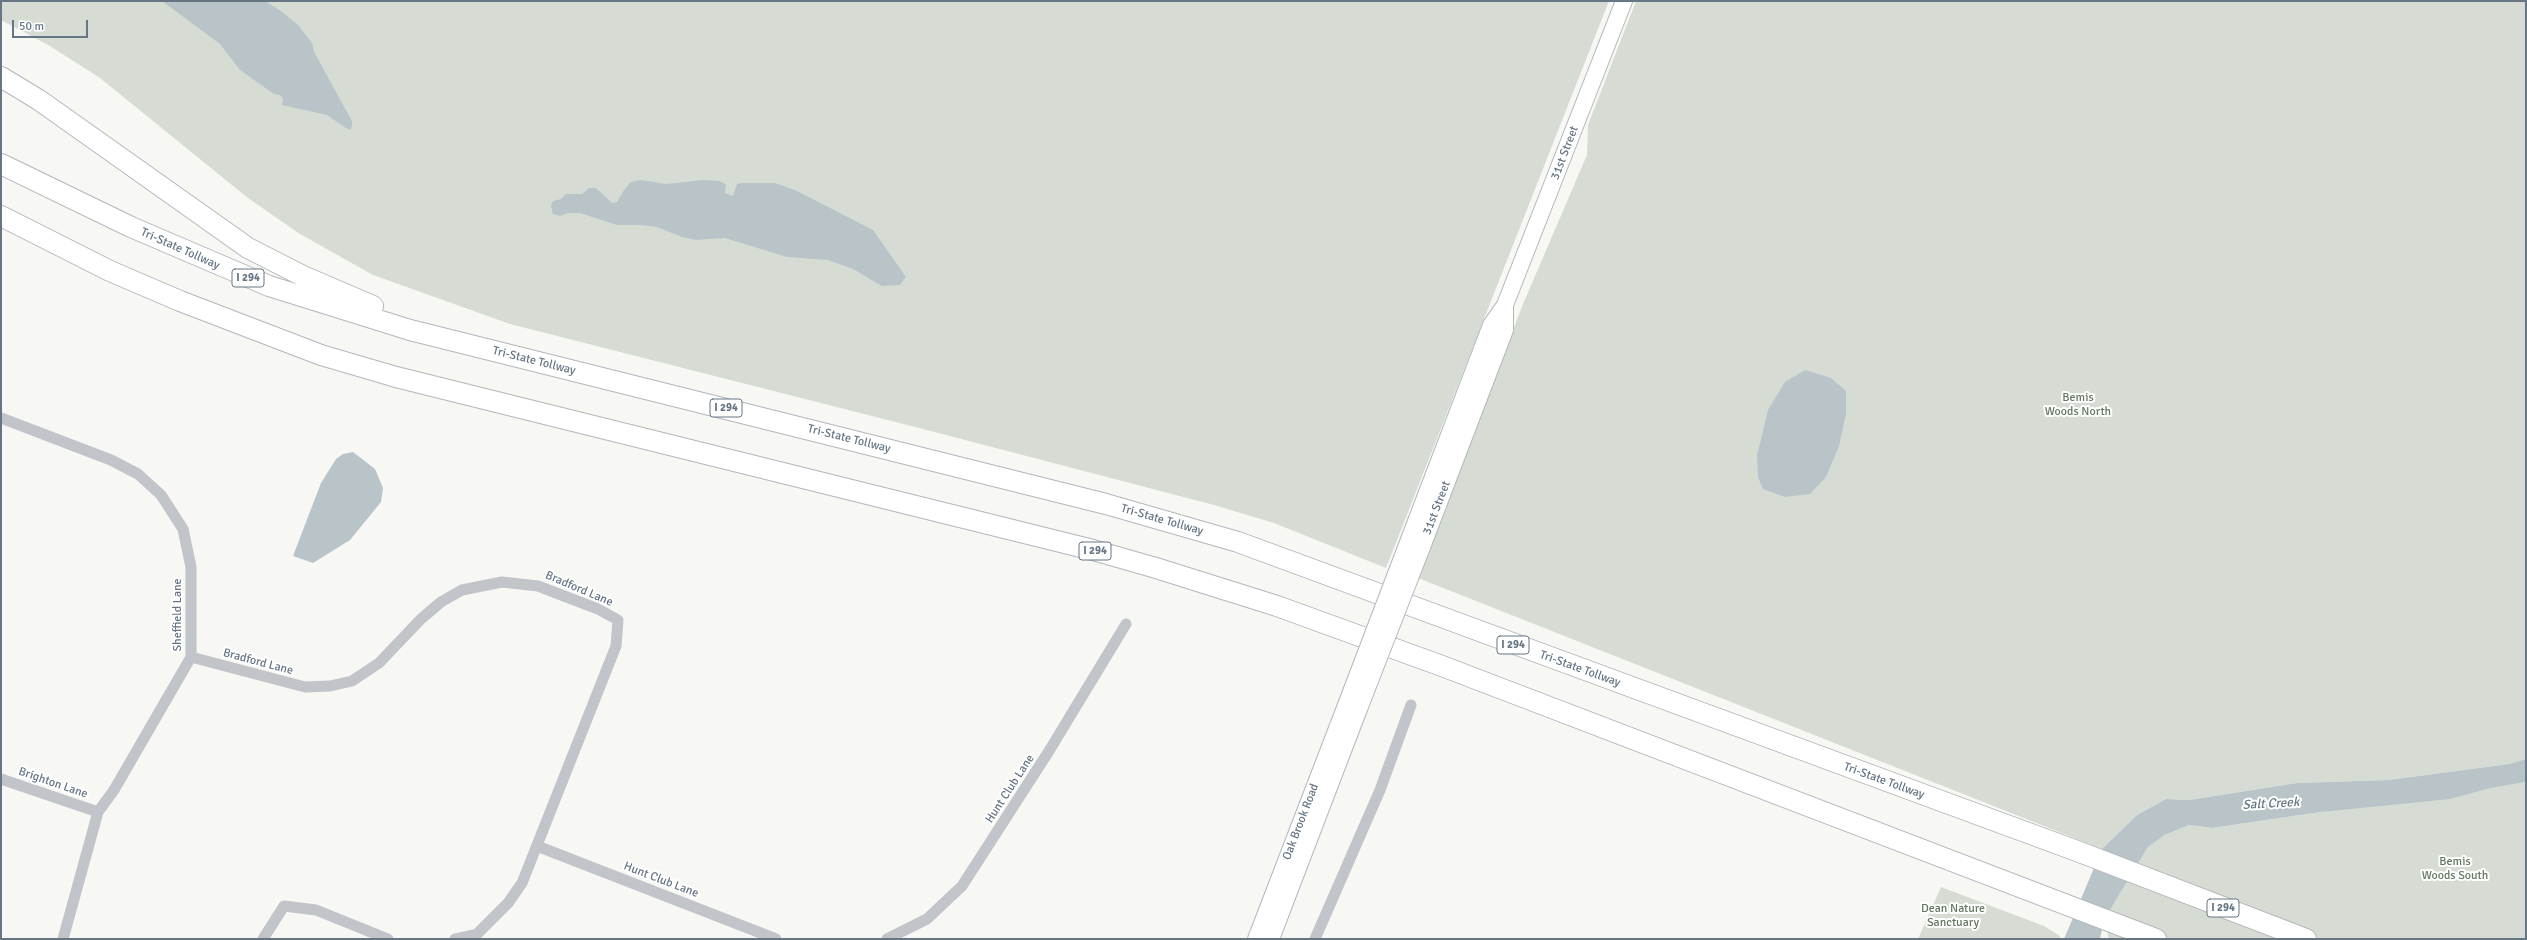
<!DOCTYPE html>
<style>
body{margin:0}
#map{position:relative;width:2527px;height:940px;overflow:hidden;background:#f7f7f4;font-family:Signika,sans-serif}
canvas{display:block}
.frame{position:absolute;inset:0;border:2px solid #677685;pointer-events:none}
.scale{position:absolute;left:12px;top:20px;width:76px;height:18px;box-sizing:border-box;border:2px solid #677685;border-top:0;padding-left:5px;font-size:12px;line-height:14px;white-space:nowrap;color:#677685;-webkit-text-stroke:3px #fff;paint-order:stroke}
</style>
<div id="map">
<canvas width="2527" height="940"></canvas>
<div class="frame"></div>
<div class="scale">50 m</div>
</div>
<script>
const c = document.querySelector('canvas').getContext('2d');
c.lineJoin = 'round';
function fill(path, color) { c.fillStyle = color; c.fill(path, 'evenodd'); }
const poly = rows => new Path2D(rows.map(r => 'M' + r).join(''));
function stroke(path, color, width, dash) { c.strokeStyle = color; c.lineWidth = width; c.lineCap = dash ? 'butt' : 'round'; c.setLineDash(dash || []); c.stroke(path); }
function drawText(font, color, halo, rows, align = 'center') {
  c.font = font + ' Signika,sans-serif'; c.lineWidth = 4; c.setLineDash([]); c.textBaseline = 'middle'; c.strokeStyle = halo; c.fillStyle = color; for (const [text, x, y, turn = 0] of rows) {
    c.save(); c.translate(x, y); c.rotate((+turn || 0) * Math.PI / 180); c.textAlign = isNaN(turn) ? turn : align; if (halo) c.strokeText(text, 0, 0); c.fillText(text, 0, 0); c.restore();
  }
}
fill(poly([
 [1,1,1609,1,1386,568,1274,523,1214,505,923,429,510,324,373,275,300,234,248,198,100,78,50,46,1,20],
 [1636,1,2526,1,2526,759,2509,764,2389,780,2297,783,2189,800,2166,799,2137,815,2102,849,1418,578,1523,304,1587,155,1588,125],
 [2526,782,2526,939,2109,939,2104,920,2148,847,2165,835,2189,825,2212,828],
 [1941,887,2044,926,2060,936,2060,939,1918,939]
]), '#d6dcd4');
fill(poly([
 [162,1,265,1,281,11,298,25,312,43,314,52,352,121,352,127,350,130,346,128,327,115,282,105,283,99,280,95,274,94,240,70,220,44],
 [641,180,666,184,703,180,719,181,726,184,725,193,733,196,737,184,742,183,775,183,795,190,873,230,906,277,900,285,882,286,853,269,828,260,787,257,725,238,696,240,682,237,657,227,641,225,617,225,580,213,568,213,560,216,553,214,551,206,553,201,561,199,566,194,582,194,589,188,596,188,612,203,617,202,624,190,631,182],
 [1805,370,1831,378,1846,391,1846,414,1839,446,1826,477,1810,494,1785,497,1763,489,1758,477,1757,456,1768,410,1785,382],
 [353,452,375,469,383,488,381,502,350,540,313,563,293,556,321,483,336,459,343,454],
 [2526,759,2526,782,2490,788,2450,799,2321,812,2212,828,2189,825,2165,835,2148,847,2104,920,2100,939,2064,939,2102,849,2137,815,2166,799,2189,800,2297,783,2389,780,2509,764]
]), '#b9c4c9');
const secondary = poly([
 [1410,537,1491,325,1505,305,1624,1],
 [1424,542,1505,330,1505,305],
 [1256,939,1346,705],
 [1271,939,1359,709]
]);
const highway = poly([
 [1,77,39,100,248,248,303,276,373,306],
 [1,164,131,227,269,286,410,330,1106,504,1238,542,2077,851,2306,939],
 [1,216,110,271,180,301,321,355,396,377,1093,550,1156,568,1277,606,1442,666,2156,939]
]);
stroke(secondary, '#b3b8bd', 18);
stroke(highway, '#b4b7bb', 22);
stroke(poly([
 [1,418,111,460,138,474,161,495,183,529,191,567,191,657,114,790,98,812,63,939],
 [191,657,305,687,330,686,352,681,379,663,421,619,441,602,462,590,502,582,538,586,598,609,618,620,616,646,522,883,508,903,477,934,455,939],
 [1,779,98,812],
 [537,846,776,939],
 [263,939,284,906,316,910,388,939],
 [887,939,927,919,962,886,1049,751,1126,624],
 [1315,939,1380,790,1411,705]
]), '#c1c4c8', 11);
stroke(secondary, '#fff', 16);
stroke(highway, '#fff', 20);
const secondaryBridge = poly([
 [1346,705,1410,537],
 [1359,709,1424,542]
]);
stroke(secondaryBridge, '#b3b8bd', 18, []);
stroke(secondaryBridge, '#fff', 16);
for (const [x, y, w] of [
 [248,278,32],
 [726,408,32],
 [1095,551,32],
 [1513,645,32],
 [2223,908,32]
]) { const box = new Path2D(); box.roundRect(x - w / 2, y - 9, w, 18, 3); c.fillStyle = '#fff'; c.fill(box); stroke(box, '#677685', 1); }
drawText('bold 11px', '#677685', null, [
 ["I 294",248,278],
 ["I 294",726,408],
 ["I 294",1095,551],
 ["I 294",1513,645],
 ["I 294",2223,908]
]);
drawText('12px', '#677685', '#fff', [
 ["31st Street",1565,153,-69],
 ["Tri-State Tollway",180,249,24],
 ["Tri-State Tollway",534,361,14],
 ["Tri-State Tollway",849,439,14],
 ["31st Street",1437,508,-69],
 ["Tri-State Tollway",1162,520,16],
 ["Bradford Lane",579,589,23],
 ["Sheffield Lane",178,615,-90],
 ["Bradford Lane",258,662,15],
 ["Tri-State Tollway",1580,669,20],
 ["Tri-State Tollway",1884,781,20],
 ["Brighton Lane",53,783,19],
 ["Hunt Club Lane",1010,789,-57],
 ["Oak Brook Road",1301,822,-69],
 ["Hunt Club Lane",661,880,21]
]);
drawText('12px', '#657761', '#fff', [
 ["Bemis",2078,398],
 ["Woods North",2078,412],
 ["Bemis",2455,862],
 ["Woods South",2455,876],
 ["Dean Nature",1953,909],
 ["Sanctuary",1953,923]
]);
drawText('italic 13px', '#637781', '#fff', [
 ["Salt Creek",2271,804,-3]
]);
</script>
